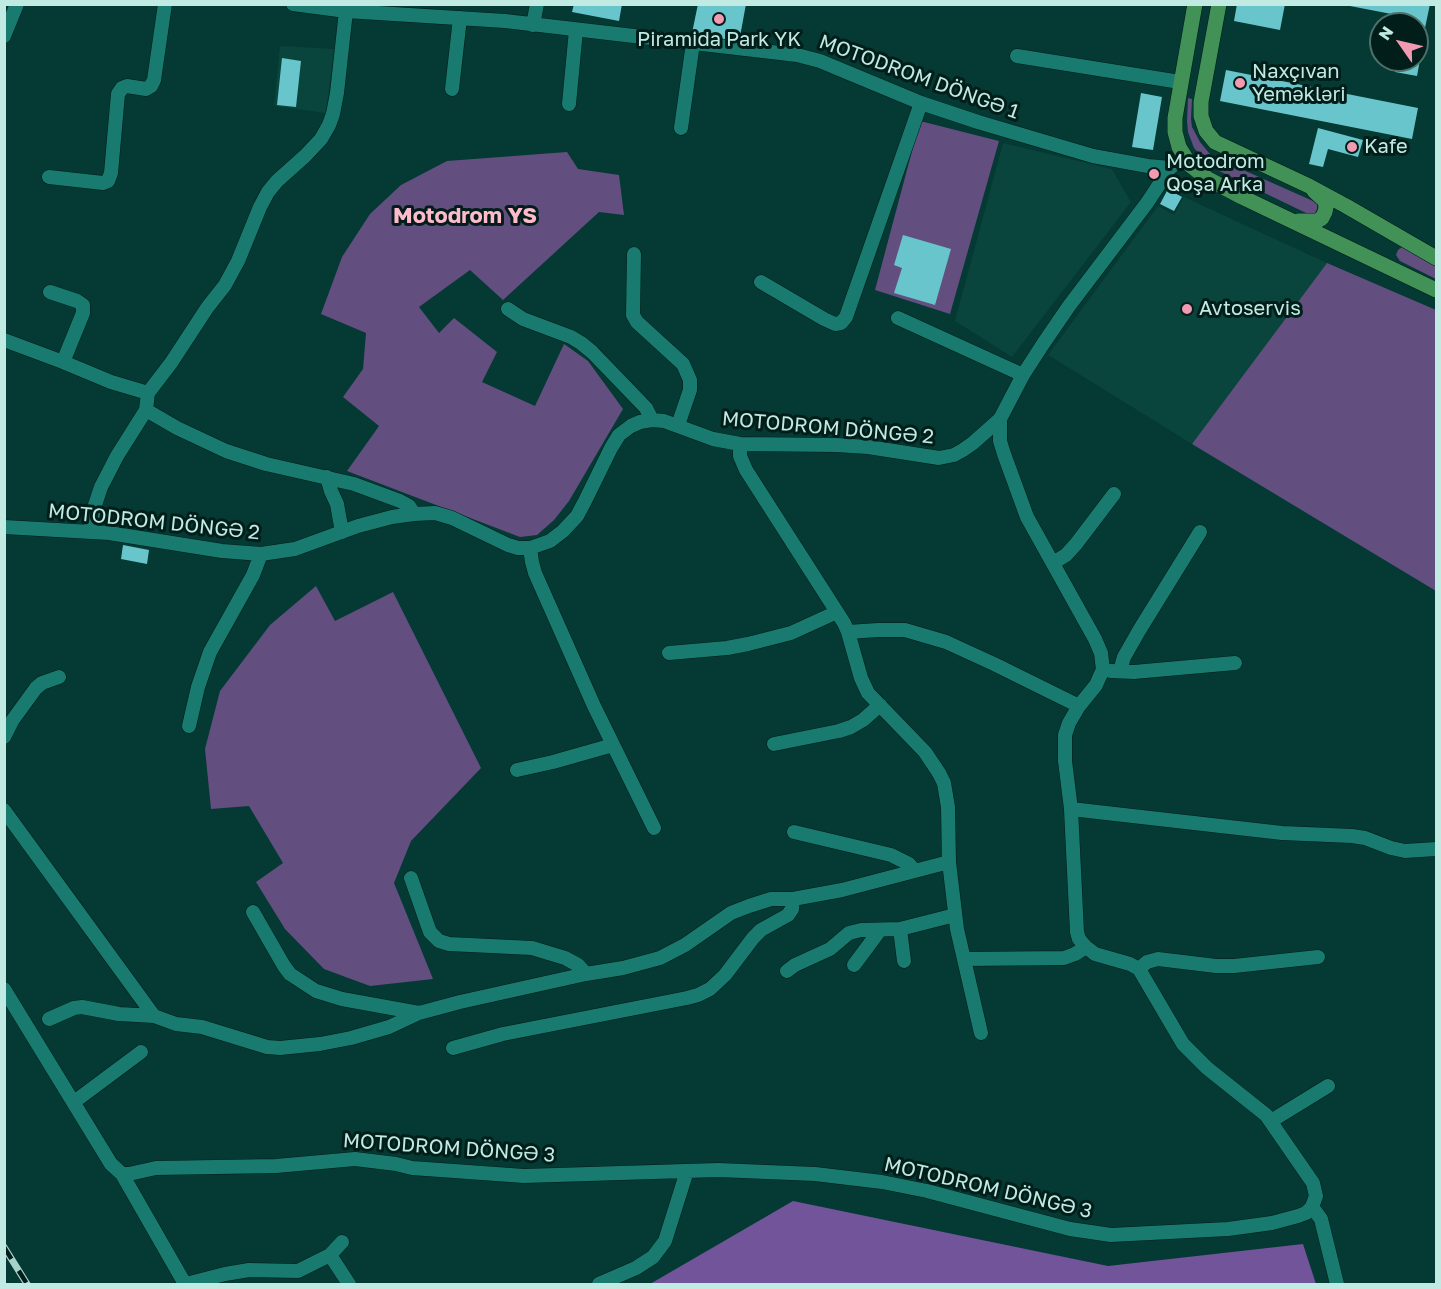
<!DOCTYPE html>
<meta charset="utf-8">
<style>
body{margin:0}
#map{position:relative;width:1441px;height:1289px;overflow:hidden;background:#053933;font-family:"Golos Text",sans-serif}
canvas{display:block}
.frame{position:absolute;inset:0;border:6px solid #c1eae2;pointer-events:none}
.north{position:absolute;left:1369px;top:12px;width:60px;height:60px;box-sizing:border-box;background:#021e1a;border:2px solid #4e706a;border-radius:50%;rotate:304deg;font-size:16px;font-weight:700;line-height:24px;text-align:center;color:#c1eae2}
.north::after{content:'';display:block;margin:auto;width:21px;height:27px;background:#f19ab2;clip-path:polygon(50% 0,100% 100%,50% 72%,0 100%)}
</style>
<div id="map">
<canvas width="1441" height="1289"></canvas>
<div class="frame"></div>
<div class="north">N</div>
</div>
<script>
const c = document.querySelector('canvas').getContext('2d');
c.lineJoin = 'round';
function fill(path, color) { c.fillStyle = color; c.fill(path, 'evenodd'); }
const poly = rows => new Path2D(rows.map(r => 'M' + r).join(''));
function stroke(path, color, width, dash) { c.strokeStyle = color; c.lineWidth = width; c.lineCap = dash ? 'butt' : 'round'; c.setLineDash(dash || []); c.stroke(path); }
function drawText(font, color, halo, rows, align = 'center') {
  c.font = font + ' "Golos Text",sans-serif'; c.lineWidth = 6; c.setLineDash([]); c.textBaseline = 'middle'; c.strokeStyle = halo; c.fillStyle = color; for (const [text, x, y, turn = 0] of rows) {
    c.save(); c.translate(x, y); c.rotate((+turn || 0) * Math.PI / 180); c.textAlign = isNaN(turn) ? turn : align; if (halo) c.strokeText(text, 0, 0); c.fillText(text, 0, 0); c.restore();
  }
}
fill(poly([
 [280,46,334,49,326,113,274,106],
 [1003,143,1112,169,1131,202,1012,357,955,321],
 [1184,197,1327,263,1192,444,1048,355,1158,206,1174,215]
]), '#09453d');
fill(poly([
 [1188,98,1192,99,1191,119,1192,127,1200,142,1209,153,1223,161,1313,201,1317,204,1317,209,1315,213,1311,215,1304,212,1217,170,1206,161,1194,148,1188,132,1187,121],
 [920,121,999,141,950,314,875,290],
 [567,152,578,169,619,175,624,215,599,212,503,300,470,270,419,307,439,333,454,318,497,352,482,382,535,406,564,344,588,361,623,409,569,501,554,520,537,535,520,537,347,471,379,426,343,397,363,369,366,333,321,314,342,257,370,214,401,185,447,161],
 [1402,247,1407,248,1436,265,1436,279,1400,261,1396,255,1398,250],
 [1327,263,1436,310,1436,591,1192,444],
 [316,586,335,621,393,592,481,768,411,841,394,883,433,979,370,986,324,969,285,929,256,882,283,863,249,806,211,809,205,749,220,691,270,625]
]), '#634e80');
fill(poly([
 [793,1201,1108,1266,1303,1244,1316,1284,650,1284]
]), '#72549b');
fill(poly([
 [574,4,622,4,619,21,572,12],
 [698,4,746,4,739,42,692,33],
 [1237,4,1285,4,1280,30,1234,21],
 [1350,4,1430,4,1425,28,1417,27,1417,24,1406,24,1407,17,1350,6],
 [1417,31,1425,33,1417,76,1395,72,1397,60,1417,60],
 [282,58,301,61,296,107,277,105],
 [1226,70,1418,108,1412,139,1220,101],
 [1141,93,1162,97,1153,150,1132,147],
 [1318,128,1363,140,1358,157,1328,149,1323,167,1309,164],
 [1168,189,1182,197,1174,211,1160,204],
 [903,235,951,249,935,305,894,293,902,268,894,265],
 [123,545,149,550,147,564,121,559]
]), '#69c5cc');
const minor = poly([
 [293,4,346,11,505,21,797,55,820,61,921,103,978,122,1093,156,1148,166,1170,168],
 [533,25,537,4],
 [4,36,17,4],
 [1017,56,1180,82],
 [452,89,460,18],
 [569,104,576,30],
 [681,128,693,43],
 [49,177,103,183,108,181,111,173,118,94,122,88,127,86,146,89,151,86,154,80,165,4],
 [634,254,633,315,637,322,683,364,690,380,690,390,678,425],
 [761,282,824,319,835,324,841,323,846,317,921,103],
 [50,292,77,301,83,305,83,313,63,362],
 [508,309,523,319,571,337,581,343,592,352,646,408,652,420],
 [898,318,1023,375],
 [4,340,63,362,111,382,148,393],
 [146,410,177,428,226,451,266,464,354,484,400,501,409,506,414,514],
 [740,444,740,456,746,470,844,623,848,632,861,678,868,693,925,752,939,773,944,783,948,807,949,862,957,929,981,1033],
 [327,477,331,491,337,504,342,532],
 [4,527,109,533,222,551,261,554,295,549,358,526,392,517,414,514,435,513,452,518,508,545,518,548,530,548,550,541,563,531,577,516,585,501,611,448,619,435,631,426,640,422,652,420,664,421,713,439,740,444,836,445,868,447,939,458,954,455,963,450,973,443,1000,419,1023,375,1043,344,1069,306,1147,203,1170,168,1184,157],
 [90,531,94,508,101,487,117,456,146,410,148,393,171,363,207,308,225,285,238,261,260,207,268,192,277,181,305,156,321,139,329,125,333,114,337,93,346,11],
 [530,548,532,562,535,573,594,706,654,828],
 [1053,563,1066,555,1076,544,1114,494],
 [848,632,878,630,905,630,946,642,994,664,1079,706],
 [669,653,727,648,748,644,791,633,837,612],
 [1111,671,1134,672,1235,663],
 [1120,671,1124,657,1140,629,1200,532],
 [189,726,198,687,210,652,253,575,261,554],
 [4,737,12,721,36,688,42,683,59,677],
 [774,744,839,731,851,727,863,720,880,705],
 [517,770,553,762,613,745],
 [1071,809,1282,833,1352,836,1365,838,1391,848,1405,851,1436,849],
 [4,810,154,1016,176,1024,202,1027,267,1047,280,1048,320,1044,351,1038,389,1027,419,1013,460,1002,586,974,623,968,660,958,685,945,731,913,749,906,771,899,793,899,842,890,949,862],
 [794,832,891,855,909,864,915,871],
 [411,878,430,932,439,941,449,944,532,948,565,958,578,965,586,974],
 [253,912,284,966,290,974,316,991,342,999,419,1013],
 [900,929,904,961],
 [965,959,1064,958,1075,954,1086,947],
 [854,965,880,930],
 [1139,969,1147,962,1158,959,1216,966,1234,966,1318,957],
 [787,971,795,965,830,949,849,933,861,930,900,929,955,915],
 [4,989,111,1164,122,1174,185,1284],
 [49,1019,74,1008,82,1007,119,1014,154,1016],
 [453,1048,503,1034,687,998,698,995,710,989,725,975,753,938,761,930,788,915,792,909,793,899],
 [74,1102,141,1052],
 [1271,1121,1328,1086],
 [122,1174,129,1174,156,1168,276,1166,355,1159,396,1164,412,1168,524,1176,718,1170,815,1174,882,1182,927,1191,1070,1229,1111,1235,1228,1229,1272,1223,1298,1216,1306,1213,1312,1207,1316,1196,1313,1183,1266,1115,1207,1068,1183,1044,1139,969,1130,964,1095,954,1086,947,1079,939,1077,932,1071,809,1065,761,1065,735,1069,723,1079,706,1096,685,1100,676,1103,670,1101,653,1095,639,1027,517,1004,454,1000,441,1000,419],
 [1312,1207,1321,1219,1337,1284],
 [330,1255,349,1284],
 [186,1284,225,1274,249,1270,298,1271,330,1255,342,1242],
 [599,1284,636,1268,653,1257,665,1241,687,1171]
]);
const secondary = poly([
 [1195,4,1175,118,1175,132,1179,147,1190,165,1208,179,1242,197,1436,290],
 [1219,4,1201,102,1201,116,1206,131,1215,142,1309,186,1346,206,1436,258],
 [1298,221,1317,221,1322,218,1325,212,1326,207,1325,201,1314,191]
]);
stroke(minor, '#021e1a', 15);
stroke(secondary, '#021e1a', 16);
stroke(minor, '#197b6f', 14);
stroke(secondary, '#429157', 15);
const rail = poly([
 [4,1247,27,1284]
]);
stroke(rail, '#a7d2ca', 7);
stroke(rail, '#021e1a', 4.5, [14]);
for (const [x, y, r, color] of [
 [719,19,6,"#f19ab2"],
 [1240,83,6,"#f19ab2"],
 [1352,147,6,"#f19ab2"],
 [1154,174,6,"#f19ab2"],
 [1187,309,6,"#f19ab2"]
]) { const dot = new Path2D(); dot.arc(x, y, r, 0, 2 * Math.PI); c.fillStyle = color; c.fill(dot); stroke(dot, '#021e1a', 2); }
drawText('20px', '#c1eae2', '#021e1a', [
 ["Piramida Park YK",719,40,"center"],
 ["Naxçıvan",1252,72],
 ["Yeməkləri",1252,95],
 ["Kafe",1364,147],
 ["Motodrom",1166,162],
 ["Qoşa Arka",1166,185],
 ["Avtoservis",1199,309]
], 'left');
drawText('20px', '#c1eae2', '#021e1a', [
 ["MOTODROM DÖNGƏ 1",919,77,20],
 ["MOTODROM DÖNGƏ 2",828,428,5],
 ["MOTODROM DÖNGƏ 2",154,522,6],
 ["MOTODROM DÖNGƏ 3",449,1148,4],
 ["MOTODROM DÖNGƏ 3",988,1188,13]
]);
drawText('bold 22px', '#febbcc', '#021e1a', [
 ["Motodrom YS",465,216]
]);
</script>
